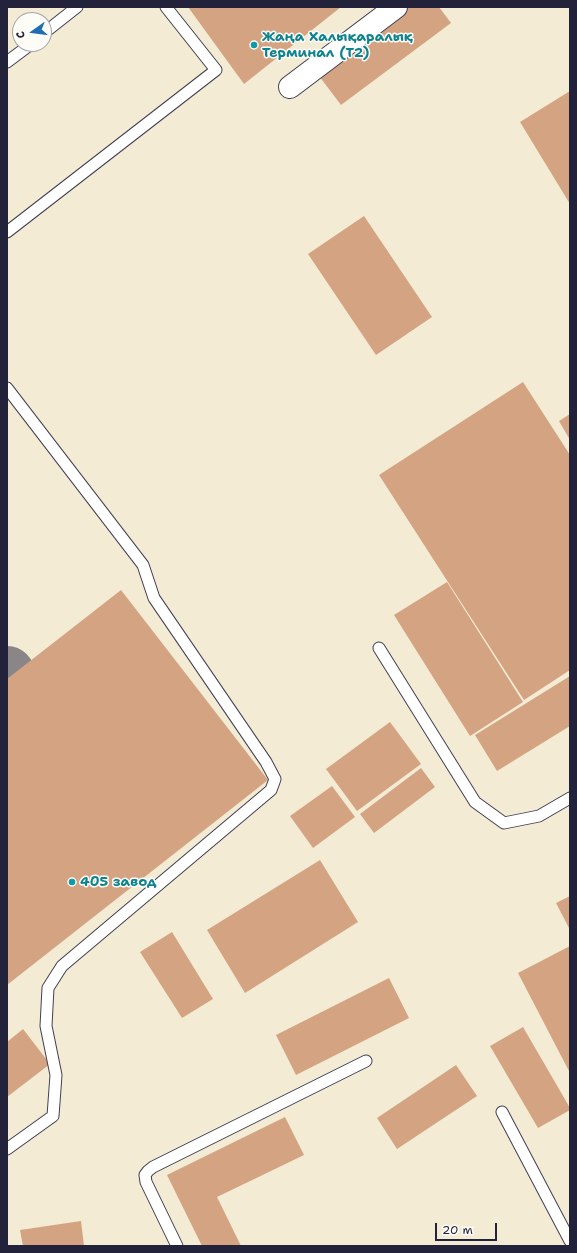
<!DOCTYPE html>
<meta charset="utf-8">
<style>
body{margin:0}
#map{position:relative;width:577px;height:1253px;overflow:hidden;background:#f3ebd4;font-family:"Shantell Sans",sans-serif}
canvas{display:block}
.frame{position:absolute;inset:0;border:8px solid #22223b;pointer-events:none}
.north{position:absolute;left:12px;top:12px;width:40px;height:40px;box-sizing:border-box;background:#fdfcf7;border:1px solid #a5a5ac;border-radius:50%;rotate:256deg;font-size:11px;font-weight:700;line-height:16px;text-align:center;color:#22223b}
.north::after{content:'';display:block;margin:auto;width:14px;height:18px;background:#1f6fb2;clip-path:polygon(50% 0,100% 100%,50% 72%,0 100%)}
.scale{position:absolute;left:435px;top:1223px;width:62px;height:18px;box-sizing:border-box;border:2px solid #22223b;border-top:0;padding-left:5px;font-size:12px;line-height:14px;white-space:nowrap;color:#22223b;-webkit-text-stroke:3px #fdfcf7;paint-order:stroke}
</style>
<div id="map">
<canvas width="577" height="1253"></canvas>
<div class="frame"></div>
<div class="north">С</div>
<div class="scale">20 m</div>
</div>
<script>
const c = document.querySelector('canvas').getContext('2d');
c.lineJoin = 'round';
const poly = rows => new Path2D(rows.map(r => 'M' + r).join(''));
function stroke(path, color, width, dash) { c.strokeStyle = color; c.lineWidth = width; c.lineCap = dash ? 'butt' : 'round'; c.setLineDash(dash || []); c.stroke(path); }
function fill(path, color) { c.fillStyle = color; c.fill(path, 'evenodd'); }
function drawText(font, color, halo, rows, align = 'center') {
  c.font = font + ' "Shantell Sans",sans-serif'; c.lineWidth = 3; c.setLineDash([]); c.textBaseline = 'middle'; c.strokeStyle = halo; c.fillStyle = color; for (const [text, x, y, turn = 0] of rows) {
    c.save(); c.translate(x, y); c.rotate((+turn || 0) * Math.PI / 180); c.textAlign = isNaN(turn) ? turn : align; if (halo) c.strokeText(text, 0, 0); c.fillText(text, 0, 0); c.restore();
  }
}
stroke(poly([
 [7,674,9,677]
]), '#8a8688', 56);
fill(poly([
 [188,7,341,7,244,84],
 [403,7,439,7,451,23,341,105,316,72],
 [570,91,570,204,520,122],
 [364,216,432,317,376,355,308,254],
 [523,382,570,455,570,670,524,700,379,475],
 [570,414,570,440,559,421],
 [447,582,523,702,470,736,394,615],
 [121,590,268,780,7,985,7,679],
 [570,676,570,726,497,771,475,735],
 [390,722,421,764,357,811,326,769],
 [421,768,435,787,374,833,360,814],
 [332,786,355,817,313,848,290,816],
 [320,860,358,922,245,993,207,930],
 [570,896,570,930,556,903],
 [172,932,213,999,182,1018,140,952],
 [570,946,570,1073,518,973],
 [389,978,409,1018,296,1075,276,1035],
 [523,1027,570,1108,570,1110,538,1128,490,1046],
 [23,1029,50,1064,7,1097,7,1042],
 [456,1065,477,1096,397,1149,377,1118],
 [285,1117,304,1155,217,1197,241,1246,202,1246,167,1175],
 [81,1221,84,1246,23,1246,20,1230]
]), '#d4a482');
const lane = poly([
 [44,33,77,7],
 [7,62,31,44],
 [7,232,216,70,166,7],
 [7,388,143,565,154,598,266,762,275,779,271,790,62,966,48,988,46,1026,56,1075,53,1116,7,1149],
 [379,648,475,802,504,823,539,816,570,798],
 [502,1112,570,1241],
 [177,1246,146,1182,145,1175,148,1171,153,1167,366,1061]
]);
const street = poly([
 [290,87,396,7]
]);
stroke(lane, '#414052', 13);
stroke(street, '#414052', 24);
stroke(lane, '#fff', 11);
stroke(street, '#fff', 22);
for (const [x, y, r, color] of [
 [254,45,4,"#0f9aa8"],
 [72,882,4,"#0f9aa8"]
]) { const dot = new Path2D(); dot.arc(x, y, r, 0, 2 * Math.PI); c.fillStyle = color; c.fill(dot); stroke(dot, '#fdfcf7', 1.5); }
drawText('bold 14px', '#0d838f', '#fdfcf7', [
 ["Жаңа Халықаралық",262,37],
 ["Терминал (Т2)",262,53],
 ["405 завод",80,882]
], 'left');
</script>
